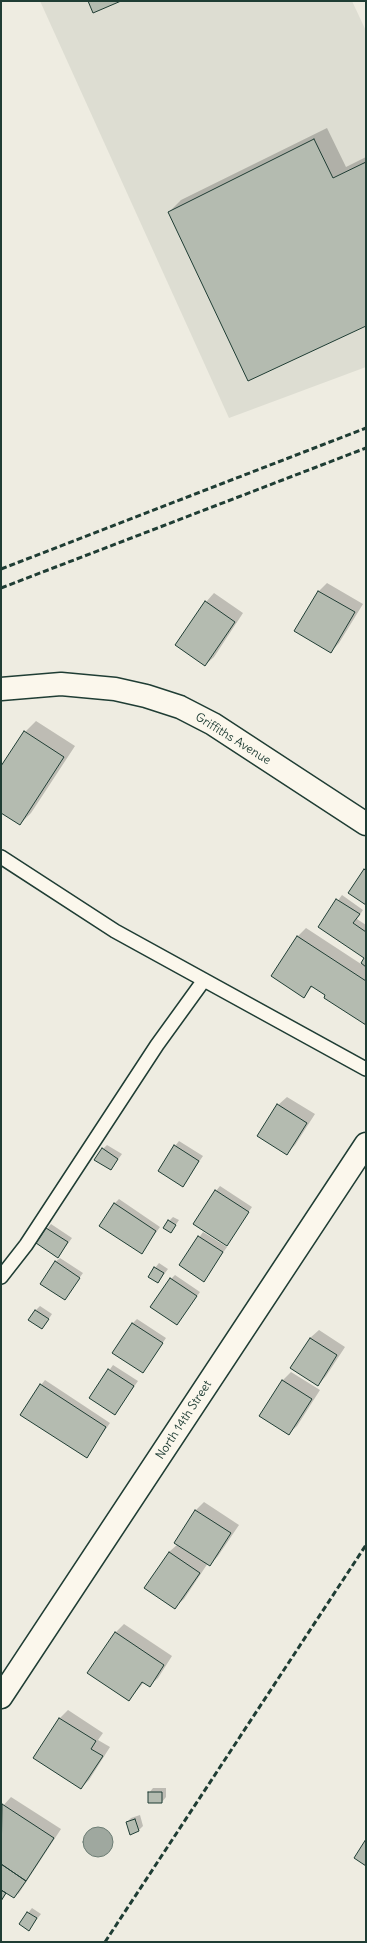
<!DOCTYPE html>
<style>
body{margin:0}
#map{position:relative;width:367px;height:1943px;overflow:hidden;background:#eeece1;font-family:Delius,sans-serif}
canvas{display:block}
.frame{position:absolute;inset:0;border:2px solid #1f3d34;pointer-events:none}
</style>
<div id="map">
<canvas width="367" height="1943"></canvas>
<div class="frame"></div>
</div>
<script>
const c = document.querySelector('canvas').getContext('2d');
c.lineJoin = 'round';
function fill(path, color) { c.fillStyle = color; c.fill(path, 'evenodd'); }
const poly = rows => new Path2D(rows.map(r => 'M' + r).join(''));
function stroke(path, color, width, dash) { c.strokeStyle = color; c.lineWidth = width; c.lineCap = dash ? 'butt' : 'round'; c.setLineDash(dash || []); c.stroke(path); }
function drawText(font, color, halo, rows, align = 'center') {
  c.font = font + ' Delius,sans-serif'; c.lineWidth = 3; c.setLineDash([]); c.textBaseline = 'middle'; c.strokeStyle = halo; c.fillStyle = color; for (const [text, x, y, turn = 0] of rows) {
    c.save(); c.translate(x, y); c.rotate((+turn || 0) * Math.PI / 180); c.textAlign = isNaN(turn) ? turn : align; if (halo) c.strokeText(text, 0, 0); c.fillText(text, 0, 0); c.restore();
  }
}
fill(poly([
 [40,1,352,1,366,31,366,367,229,418]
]), '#ddddd2');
const water = poly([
 '83 1842a15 15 0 1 1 30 0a15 15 0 1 1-30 0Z'
]);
fill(water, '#9fa89f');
stroke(water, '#6c7d74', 1);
fill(poly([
 [327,128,346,167,366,157,366,325,169,212,181,200],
 [327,583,363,604,339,643,331,652,295,631,319,591],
 [214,593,243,613,214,657,205,665,176,645,206,602],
 [36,721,75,746,31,813,20,824,1,811,1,768,25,732],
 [342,895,363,910,357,919,366,925,366,1024,313,986,304,996,297,937,306,928,361,964,365,958,319,926],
 [287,1097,315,1114,295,1145,287,1153,278,1105],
 [179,1141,203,1156,182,1186,175,1146],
 [107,1145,122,1154,111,1169,103,1149],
 [220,1186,252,1207,227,1244,216,1191],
 [119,1199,160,1227,141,1253,114,1204],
 [173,1217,179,1220,171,1232,169,1221],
 [51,1224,72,1238,58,1257,47,1229],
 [203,1232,227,1247,204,1280,180,1265],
 [60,1258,83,1273,65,1298,55,1262],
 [159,1263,168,1269,158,1282,155,1268],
 [175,1275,200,1292,177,1324,171,1279],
 [40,1306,52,1314,46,1323,36,1310],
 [137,1319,166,1338,143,1372,133,1323],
 [319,1330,345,1347,326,1376,318,1385,310,1338],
 [113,1365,138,1381,115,1414,90,1398],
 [291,1372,320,1390,297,1426,288,1434,260,1415,283,1380],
 [45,1380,110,1423,86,1457,41,1385],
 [204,1502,239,1525,218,1556,210,1565,208,1563,184,1599,175,1607,169,1552,178,1544,196,1510],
 [124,1624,172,1656,158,1678,149,1686,144,1682,129,1700,115,1633],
 [68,1710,103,1733,98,1740,110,1747,89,1780,81,1788,34,1758,60,1718],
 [153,1788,166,1788,166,1797,162,1802,149,1793],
 [11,1797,61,1829,19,1893,14,1897,7,1892,1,1902,1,1808],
 [140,1815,143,1826,139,1830,130,1833,127,1822,131,1818],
 [32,1908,41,1914,29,1929,28,1913]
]), '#0003');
const building = poly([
 [88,1,121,1,93,13,88,1],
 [314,139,333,178,366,162,366,326,248,381,168,212,314,139],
 [318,591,355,612,331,653,294,631,318,591],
 [205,601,235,622,205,666,175,645,205,601],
 [24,731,64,757,20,825,1,813,1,766,24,731],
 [364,869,366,871,366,905,348,893,364,869],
 [336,899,360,914,353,923,366,932,366,967,361,963,364,958,318,927,336,899],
 [297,936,366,981,366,1025,324,998,325,995,311,986,304,998,271,976,297,936],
 [277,1104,307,1123,287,1155,257,1136,277,1104],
 [174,1145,199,1161,183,1187,158,1171,174,1145],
 [102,1148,118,1159,111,1170,94,1160,102,1148],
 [215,1190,249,1212,227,1246,193,1224,215,1190],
 [114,1203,156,1231,142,1254,99,1226,114,1203],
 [168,1220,176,1225,171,1233,163,1228,168,1220],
 [46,1228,68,1242,58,1258,36,1243,46,1228],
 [198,1236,223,1252,204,1282,179,1265,198,1236],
 [55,1261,80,1278,65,1300,40,1284,55,1261],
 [154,1267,164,1273,158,1283,148,1277,154,1267],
 [170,1278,197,1296,177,1325,150,1307,170,1278],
 [35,1310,49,1319,42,1329,28,1320,35,1310],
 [132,1323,163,1343,143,1373,112,1353,132,1323],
 [310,1338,337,1355,318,1386,290,1368,310,1338],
 [108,1369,134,1386,115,1415,89,1398,108,1369],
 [282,1380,312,1399,289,1435,259,1416,282,1380],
 [40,1384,106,1427,87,1458,20,1415,40,1384],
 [195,1510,231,1533,210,1566,174,1543,195,1510],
 [169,1552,200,1573,175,1609,144,1588,169,1552],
 [115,1632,164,1665,150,1687,142,1682,129,1701,87,1673,115,1632],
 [59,1718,96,1741,91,1749,103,1756,81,1789,33,1758,59,1718],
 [148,1792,162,1792,162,1803,148,1803,148,1792],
 [2,1804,54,1838,26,1881,1,1864,2,1804],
 [135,1819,139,1831,130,1835,126,1822,135,1819],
 [366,1839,366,1866,354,1858,366,1839],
 [1,1864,26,1881,14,1898,1,1890,1,1864],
 [1,1890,6,1893,1,1901,1,1890],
 [27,1912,37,1918,29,1931,19,1924,27,1912]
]);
fill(building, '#b4bbb0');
stroke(building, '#1f3d34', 1);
const lane = poly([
 [1,857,115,931,366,1069],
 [1,1277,26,1245,157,1045,204,980]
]);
const street = poly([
 [1,689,61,684,115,689,146,696,180,707,213,724,366,824],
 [1,1697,366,1144]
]);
stroke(lane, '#1f3d34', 16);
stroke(street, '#1f3d34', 25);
stroke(lane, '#fbf7ec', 13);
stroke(street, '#fbf7ec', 22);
stroke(poly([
 [1,569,366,428],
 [1,588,366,448],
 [105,1942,366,1545]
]), '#1f3d34', 3, [6, 3]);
drawText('12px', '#1f3d34', '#fbf7ec', [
 ["Griffiths Avenue",233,739,32],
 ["North 14th Street",184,1420,-57]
]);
</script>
